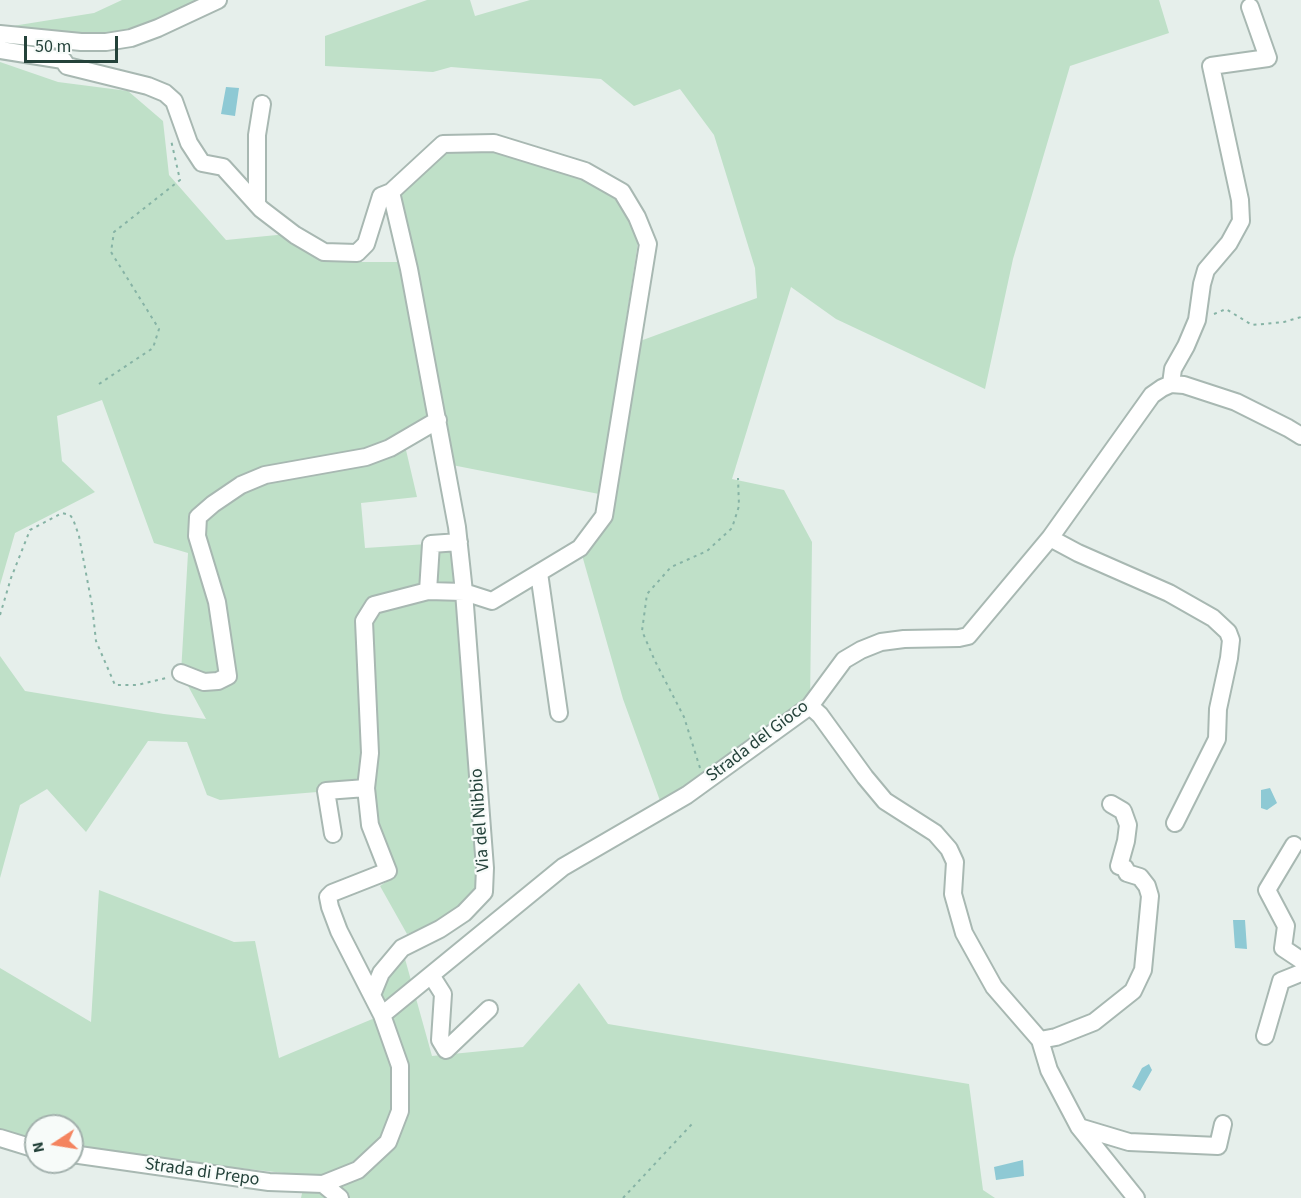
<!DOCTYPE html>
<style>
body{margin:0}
#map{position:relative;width:1301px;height:1198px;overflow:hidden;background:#e6efeb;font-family:"Source Sans 3",sans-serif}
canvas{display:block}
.north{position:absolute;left:24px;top:1114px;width:60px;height:60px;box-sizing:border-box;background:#f7fbf9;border:2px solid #a3b1ad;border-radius:50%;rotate:258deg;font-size:16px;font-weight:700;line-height:24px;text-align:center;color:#24423a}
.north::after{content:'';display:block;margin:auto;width:21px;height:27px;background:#f4845f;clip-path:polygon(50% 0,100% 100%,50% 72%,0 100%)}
.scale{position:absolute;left:24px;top:36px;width:94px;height:27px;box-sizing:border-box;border:3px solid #24423a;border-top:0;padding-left:8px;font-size:18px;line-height:21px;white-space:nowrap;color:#24423a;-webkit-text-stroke:4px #f7fbf9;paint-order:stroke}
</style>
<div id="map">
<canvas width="1301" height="1198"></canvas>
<div class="north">N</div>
<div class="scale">50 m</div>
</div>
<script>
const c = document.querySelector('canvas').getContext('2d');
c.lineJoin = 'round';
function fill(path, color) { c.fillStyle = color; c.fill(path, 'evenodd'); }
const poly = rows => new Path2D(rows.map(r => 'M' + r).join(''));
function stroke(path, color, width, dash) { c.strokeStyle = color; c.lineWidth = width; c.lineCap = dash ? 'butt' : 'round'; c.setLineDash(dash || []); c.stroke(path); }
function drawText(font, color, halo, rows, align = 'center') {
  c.font = font + ' "Source Sans 3",sans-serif'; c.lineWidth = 4.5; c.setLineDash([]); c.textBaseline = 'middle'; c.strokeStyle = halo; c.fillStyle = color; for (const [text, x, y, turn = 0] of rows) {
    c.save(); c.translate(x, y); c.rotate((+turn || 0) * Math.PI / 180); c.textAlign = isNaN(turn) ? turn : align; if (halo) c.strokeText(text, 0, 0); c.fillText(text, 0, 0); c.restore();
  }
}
fill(poly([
 [122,0,218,0,131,38,0,28,94,13],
 [427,0,470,0,475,16,530,0,1159,0,1169,33,1070,66,1013,259,985,389,836,319,791,287,732,479,784,490,812,542,810,706,663,809,623,699,580,548,604,516,632,344,757,298,755,268,714,135,680,89,634,106,601,79,451,67,433,72,325,66,325,36],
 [0,62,58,82,128,91,163,121,169,175,226,240,287,234,331,262,400,262,430,416,406,450,417,497,361,503,365,548,459,542,484,892,464,913,407,934,380,886,396,875,366,788,220,800,207,795,187,742,148,741,86,832,47,789,20,805,0,878,0,656,25,691,164,714,206,719,181,673,188,553,154,543,102,400,57,416,62,461,95,492,15,533,0,585],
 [503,149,617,189,639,236,599,494,452,465,393,190,445,152],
 [99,890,234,942,255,941,279,1058,382,1015,372,995,402,948,432,1056,523,1047,579,983,608,1024,969,1084,983,1190,995,1198,301,1198,304,1184,302,1175,166,1160,72,1146,72,1126,36,1126,36,1141,0,1130,0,968,91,1022]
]), '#bfe0c8');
fill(poly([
 [226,87,239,88,235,116,221,114],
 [1270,788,1277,803,1267,810,1261,808,1261,790],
 [1233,920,1245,920,1247,949,1235,948],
 [1149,1064,1152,1070,1140,1091,1132,1087,1142,1068],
 [1023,1160,1024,1176,996,1180,994,1167]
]), '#8ec9d4');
const minor = poly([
 [0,34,81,42,106,42,131,38,158,28,218,0],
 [0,50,63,60,67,66,148,86,165,93,174,101,189,143,202,163,223,167,261,209,295,235,324,252,357,253,366,244,381,196,391,192],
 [257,204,257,135,262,104],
 [1171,384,1173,369,1186,346,1197,320,1202,284,1206,270,1229,243,1241,221,1240,200,1211,66,1268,58,1250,7],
 [1050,538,1078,553,1169,593,1213,618,1228,632,1231,640,1229,658,1218,709,1217,739,1175,823],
 [539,573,559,713],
 [428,591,431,544,459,542],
 [181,673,204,682,218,681,228,676,217,602,197,536,198,517,213,504,241,485,265,475,366,457,390,448,438,420],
 [810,706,820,715,865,777,885,801,935,833,949,849,955,862,953,894,964,933,994,987,1040,1040,1049,1070,1079,1127,1136,1198],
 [366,788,370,753,364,621,374,605,428,591,464,592,492,601,580,548,604,516,648,244,637,217,622,192,585,171,494,143,443,144,391,192,409,269,457,527,464,592,485,868,484,892,464,913,440,929,402,948,381,973,372,995],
 [1294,845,1267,890,1286,926,1283,948,1301,960],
 [431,975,443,994,440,1040,446,1050,489,1009],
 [382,1015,563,867,687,795,810,706,844,660,861,650,881,642,904,639,959,638,968,636,1050,538,1152,395,1162,388,1171,384,1184,385,1236,402,1288,428,1301,436],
 [1265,1036,1281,981,1301,973],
 [1040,1040,1056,1037,1094,1022,1133,991,1143,970,1150,896,1147,886,1140,877,1127,873,1125,868,1119,866,1126,841,1128,825,1123,811,1111,804],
 [1079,1127,1129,1142,1218,1146,1223,1124],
 [0,1138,36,1149],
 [72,1154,269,1182,323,1184,358,1170,388,1142,400,1111,400,1066,382,1015,339,931,330,907,328,897,332,893,388,871,370,825,366,788,326,791,333,834],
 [323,1184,340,1198]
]);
stroke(minor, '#a8b8b2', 20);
stroke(poly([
 [1214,314,1226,309,1252,325,1284,322,1301,317],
 [99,384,153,348,159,329,111,252,114,232,180,180,171,140],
 [0,615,11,578,30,530,62,513,70,515,73,519,79,536,92,605,96,641,115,685,137,685,166,678],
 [700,768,684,717,655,661,642,631,647,594,671,567,707,551,732,528,739,506,738,478],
 [623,1198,692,1124]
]), '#86b3a5', 2, [3, 4.5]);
stroke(minor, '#fff', 16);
drawText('18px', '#24423a', '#f7fbf9', [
 ["Strada del Gioco",758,742,-37],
 ["Via del Nibbio",481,820,-94],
 ["Strada di Prepo",202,1173,8]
]);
</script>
